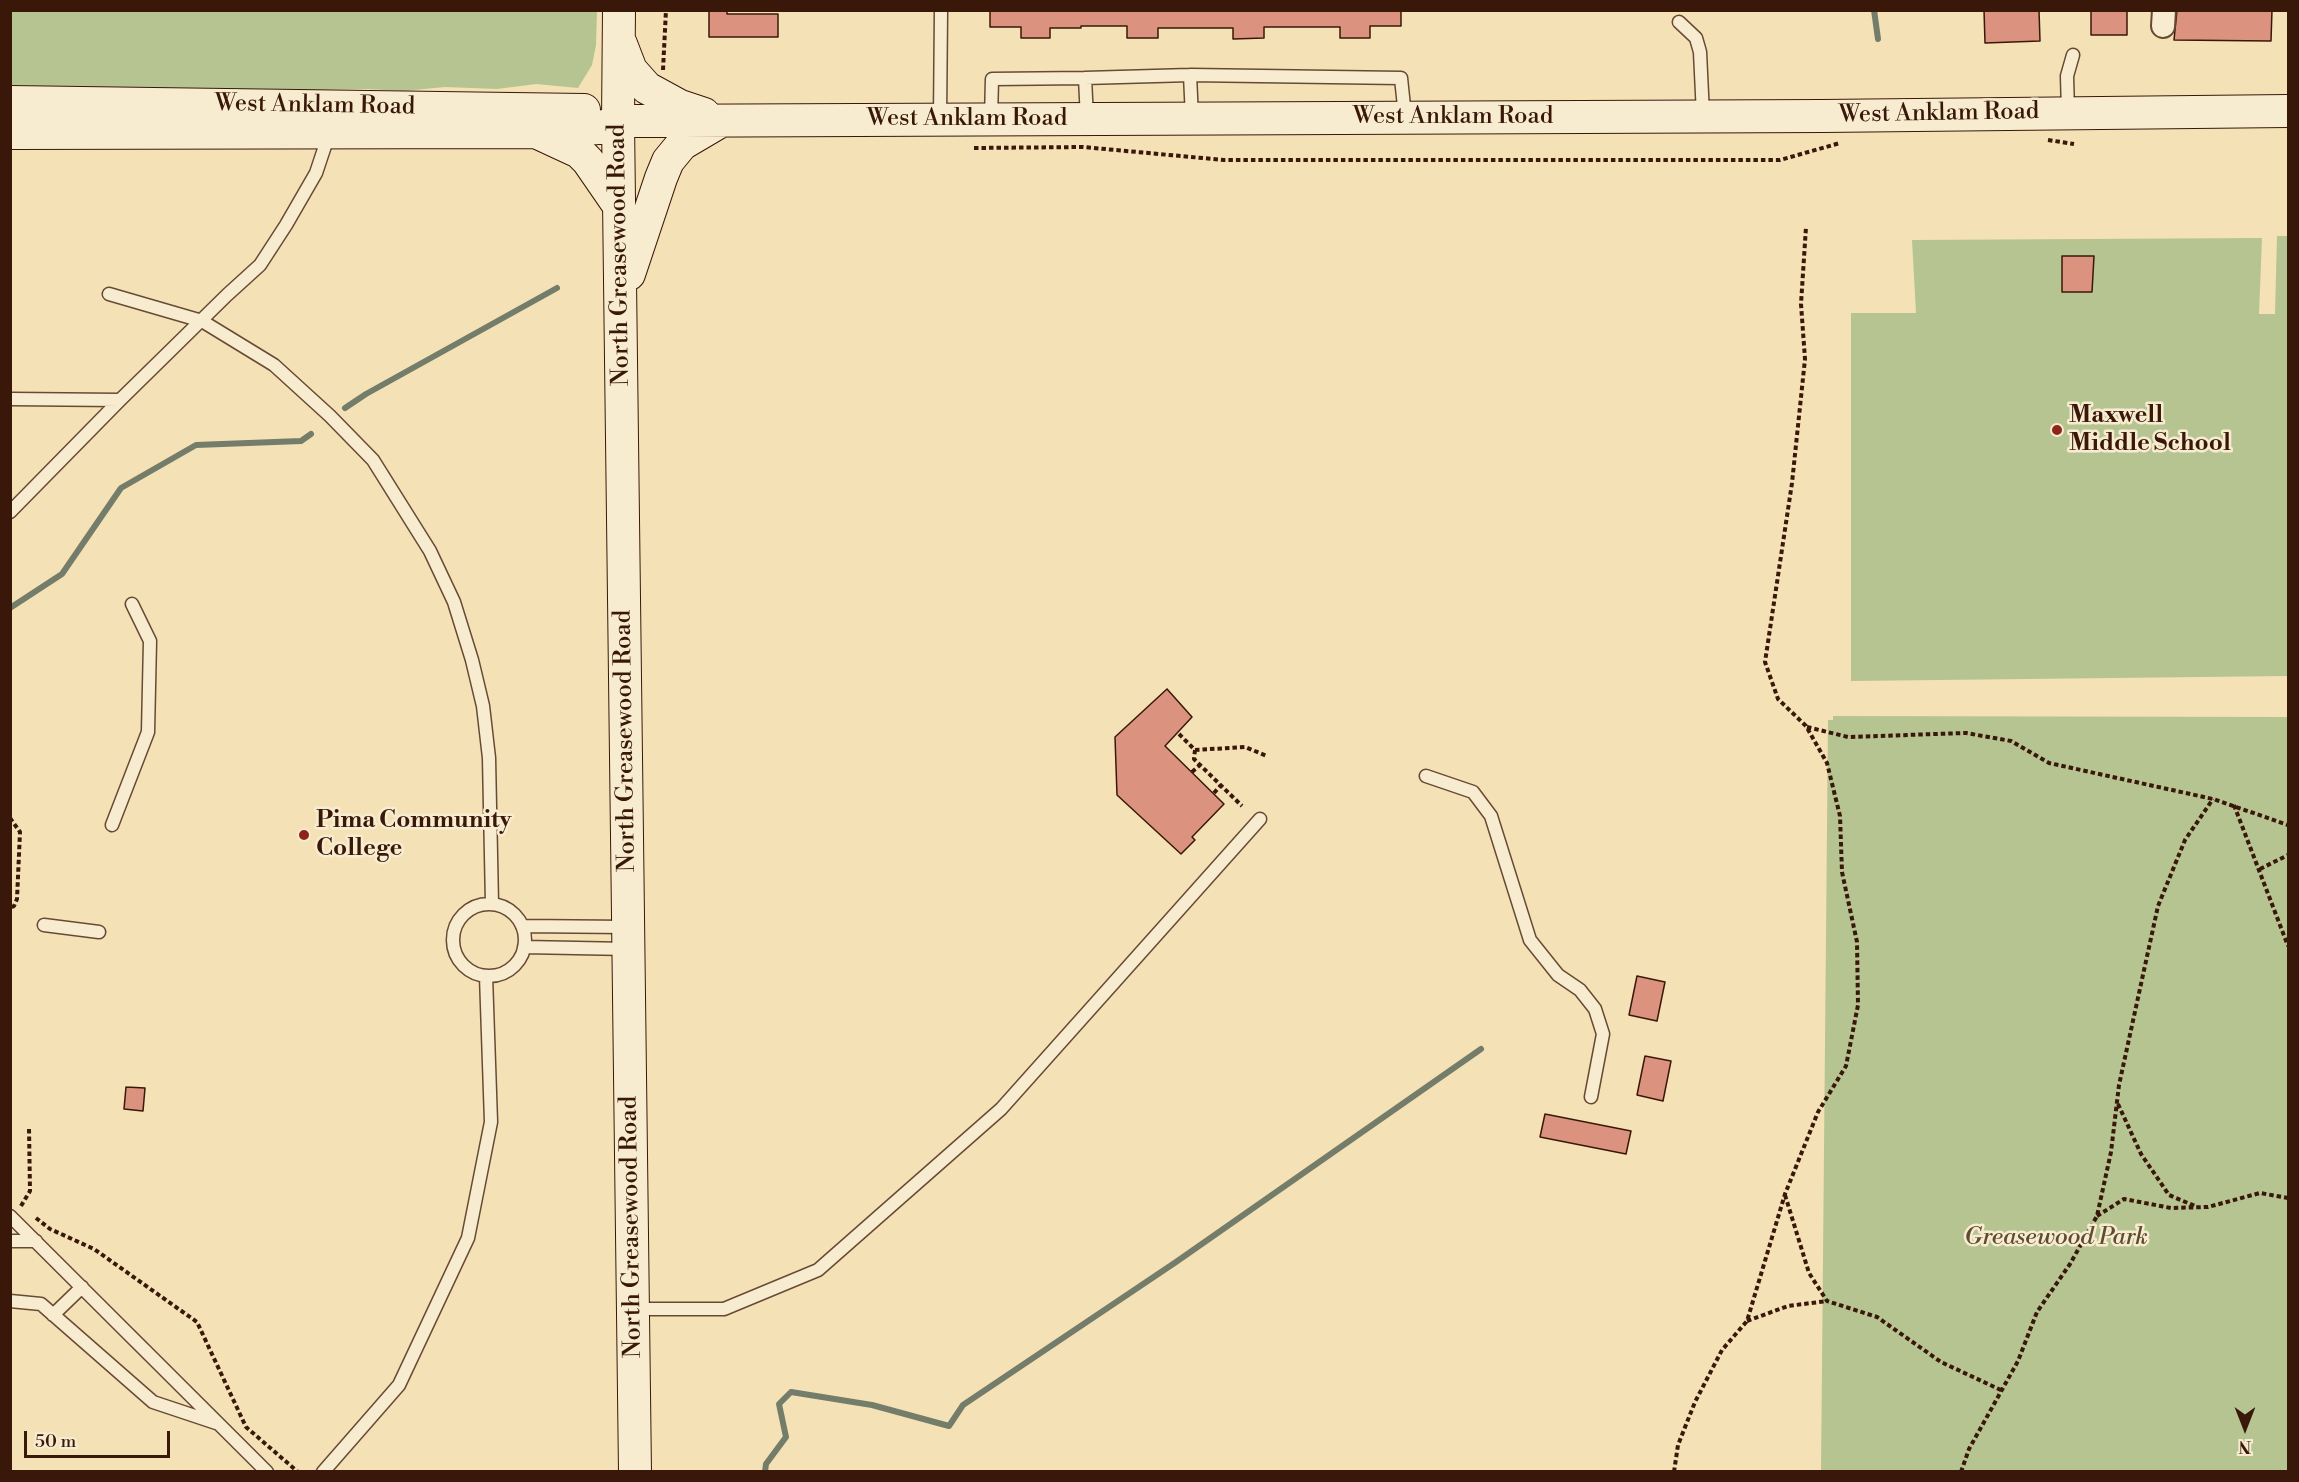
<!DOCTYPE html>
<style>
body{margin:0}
#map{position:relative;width:2299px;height:1482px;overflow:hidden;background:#f4e1b6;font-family:"Libre Bodoni",serif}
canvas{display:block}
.frame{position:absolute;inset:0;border:12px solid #391809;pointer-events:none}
.north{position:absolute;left:2215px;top:1398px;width:60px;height:60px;-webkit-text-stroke:4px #f8ecd0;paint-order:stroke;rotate:180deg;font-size:16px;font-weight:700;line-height:24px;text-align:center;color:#391809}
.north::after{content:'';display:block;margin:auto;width:21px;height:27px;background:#391809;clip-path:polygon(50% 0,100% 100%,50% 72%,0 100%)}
.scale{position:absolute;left:24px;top:1431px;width:146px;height:27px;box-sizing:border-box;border:3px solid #391809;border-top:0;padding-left:8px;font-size:18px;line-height:21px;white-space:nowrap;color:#391809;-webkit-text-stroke:4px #f8ecd0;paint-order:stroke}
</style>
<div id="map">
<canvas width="2299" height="1482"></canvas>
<div class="frame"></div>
<div class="north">N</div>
<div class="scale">50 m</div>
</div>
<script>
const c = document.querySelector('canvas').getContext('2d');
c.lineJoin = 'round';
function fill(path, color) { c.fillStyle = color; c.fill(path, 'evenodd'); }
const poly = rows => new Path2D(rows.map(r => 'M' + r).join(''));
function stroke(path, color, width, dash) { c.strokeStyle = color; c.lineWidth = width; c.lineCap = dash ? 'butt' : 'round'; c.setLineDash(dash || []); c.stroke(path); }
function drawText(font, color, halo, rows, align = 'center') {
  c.font = font + ' "Libre Bodoni",serif'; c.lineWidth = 5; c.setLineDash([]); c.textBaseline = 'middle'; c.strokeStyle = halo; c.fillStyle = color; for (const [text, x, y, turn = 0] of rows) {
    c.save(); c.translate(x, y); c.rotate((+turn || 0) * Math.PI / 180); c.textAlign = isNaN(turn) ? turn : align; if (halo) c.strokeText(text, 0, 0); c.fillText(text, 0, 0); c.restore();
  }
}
fill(poly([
 [11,11,597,11,596,45,592,65,578,88,536,84,497,89,445,87,404,91,367,89,259,91,130,90,122,87,11,89],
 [2277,236,2288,236,2288,676,1851,681,1851,313,1916,313,1912,240,2262,238,2259,314,2275,314],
 [1833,716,2288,717,2288,1471,1821,1471,1828,720,1833,720]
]), '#b6c492');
stroke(poly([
 [1874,10,1878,39],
 [345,408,366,394,557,288],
 [10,608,62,574,121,488,196,445,301,441,311,434],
 [765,1472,766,1464,786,1437,779,1404,791,1392,872,1405,949,1426,963,1405,1176,1262,1481,1049]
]), '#747c6a', 6);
const building = poly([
 [709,10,727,10,727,14,778,14,778,37,709,37,709,10],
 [990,10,1401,10,1401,26,1370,26,1370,38,1340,38,1340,27,1264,27,1264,38,1233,39,1233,28,1158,28,1158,38,1127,38,1127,26,1081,26,1081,28,1050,28,1050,38,1021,38,1021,27,990,27,990,10],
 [1984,10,2039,10,2040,41,1985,43,1984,10],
 [2091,10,2127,10,2127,35,2091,35,2091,10],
 [2177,10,2272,10,2271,41,2174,40,2177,10],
 [2062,256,2094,256,2092,292,2062,292,2062,256],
 [1167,689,1192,717,1165,746,1224,804,1192,837,1195,840,1181,854,1117,795,1115,737,1167,689],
 [1637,976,1665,982,1657,1021,1629,1015,1637,976],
 [1645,1056,1671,1061,1663,1101,1637,1095,1645,1056],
 [126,1087,145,1088,143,1111,124,1109,126,1087],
 [1545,1114,1631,1131,1626,1154,1540,1137,1545,1114]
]);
fill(building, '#db937f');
stroke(building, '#391809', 1.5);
const service = poly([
 [1679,22,1696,38,1700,52,1703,115],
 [2068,112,2067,76,2073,55],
 [1192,118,1190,75,1401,78,1405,116],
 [940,119,941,10],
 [991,119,992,79,1085,78],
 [1087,119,1085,78,1190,75],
 [109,294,202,321,274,365,330,416,373,460,430,551,454,602,472,660,483,706,489,758,492,904],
 [10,399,120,400],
 [10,512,120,400,227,295,260,265,286,225,316,173,329,134],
 [1426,776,1473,792,1491,816,1530,940,1558,975,1580,990,1595,1009,1603,1034,1591,1097],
 [112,825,148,732,150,641,132,604],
 '453 940a36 36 0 1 1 72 0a36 36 0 1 1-72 0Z',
 [44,925,99,932],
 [522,926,627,927],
 [524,947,628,949],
 [10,1216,267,1472],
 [10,1241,36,1241],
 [10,1301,41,1304,153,1402,216,1423],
 [634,1309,724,1309,818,1270,1001,1109,1260,819],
 [53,1315,82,1287],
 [323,1472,399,1385,468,1238,491,1122,486,976]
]);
const minor = poly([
 [2163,26,2164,10]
]);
const secondary = poly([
 [619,10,618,121,635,1472],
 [621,44,631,70,647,88,680,106,704,114],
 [10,102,584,110],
 [10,133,536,132,599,128,618,121,1822,116,2288,111],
 [538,133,579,152,588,161,619,206],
 [629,274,661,178,668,161,682,144,721,121]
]);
stroke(service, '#684a34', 15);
stroke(minor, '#684a34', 26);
stroke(secondary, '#391809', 34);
stroke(poly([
 [663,70,666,10],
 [2048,140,2074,144],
 [974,148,1083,147,1224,160,1780,160,1840,143],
 [1807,727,1848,737,1966,733,2011,741,2049,763,2213,799,2288,825],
 [1179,734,1195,750,1194,759,1242,806],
 [1195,750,1245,747,1267,756],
 [1192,772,1200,765],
 [1214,793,1221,785],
 [2234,805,2288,946],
 [10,818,20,832,17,899,14,906,10,908],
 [2260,869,2288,855],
 [2118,1104,2141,1154,2169,1195,2195,1206],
 [1785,1195,1809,1273,1827,1301,1877,1317,1941,1362,2003,1391],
 [21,1206,30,1191,29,1128],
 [2097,1216,2124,1199,2171,1208,2208,1207,2260,1193,2288,1198],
 [36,1218,50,1229,94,1249,197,1322,246,1427,298,1472],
 [1747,1321,1788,1306,1827,1301],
 [1674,1472,1678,1445,1695,1402,1722,1350,1747,1321,1785,1194,1818,1112,1846,1066,1858,1005,1857,942,1842,872,1840,816,1827,763,1806,726,1778,699,1765,662,1792,483,1805,359,1801,304,1806,227],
 [1961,1472,1969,1449,2018,1361,2037,1312,2070,1264,2097,1216,2111,1152,2119,1085,2158,906,2185,840,2213,799]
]), '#391809', 4, [4.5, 3]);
stroke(service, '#f8ecd0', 12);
stroke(minor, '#f8ecd0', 22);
stroke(secondary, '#f8ecd0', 32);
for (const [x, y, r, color] of [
 [2057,430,6,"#8f2418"],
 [304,835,6,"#8f2418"]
]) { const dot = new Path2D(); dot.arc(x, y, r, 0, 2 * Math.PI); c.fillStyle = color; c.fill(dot); stroke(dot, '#f8ecd0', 2); }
drawText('24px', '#391809', '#f8ecd0', [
 ["West Anklam Road",315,106,1],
 ["West Anklam Road",1939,114,-1],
 ["West Anklam Road",1453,117],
 ["West Anklam Road",967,119],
 ["North Greasewood Road",620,255,-91],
 ["North Greasewood Road",626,741,-91],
 ["North Greasewood Road",632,1227,-91]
]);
drawText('bold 24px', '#391809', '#f8ecd0', [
 ["Maxwell",2069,416],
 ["Middle School",2069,444],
 ["Pima Community",316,821],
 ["College",316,849]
], 'left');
drawText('italic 24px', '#5e4c32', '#f8ecd0', [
 ["Greasewood Park",2056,1238]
]);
</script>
